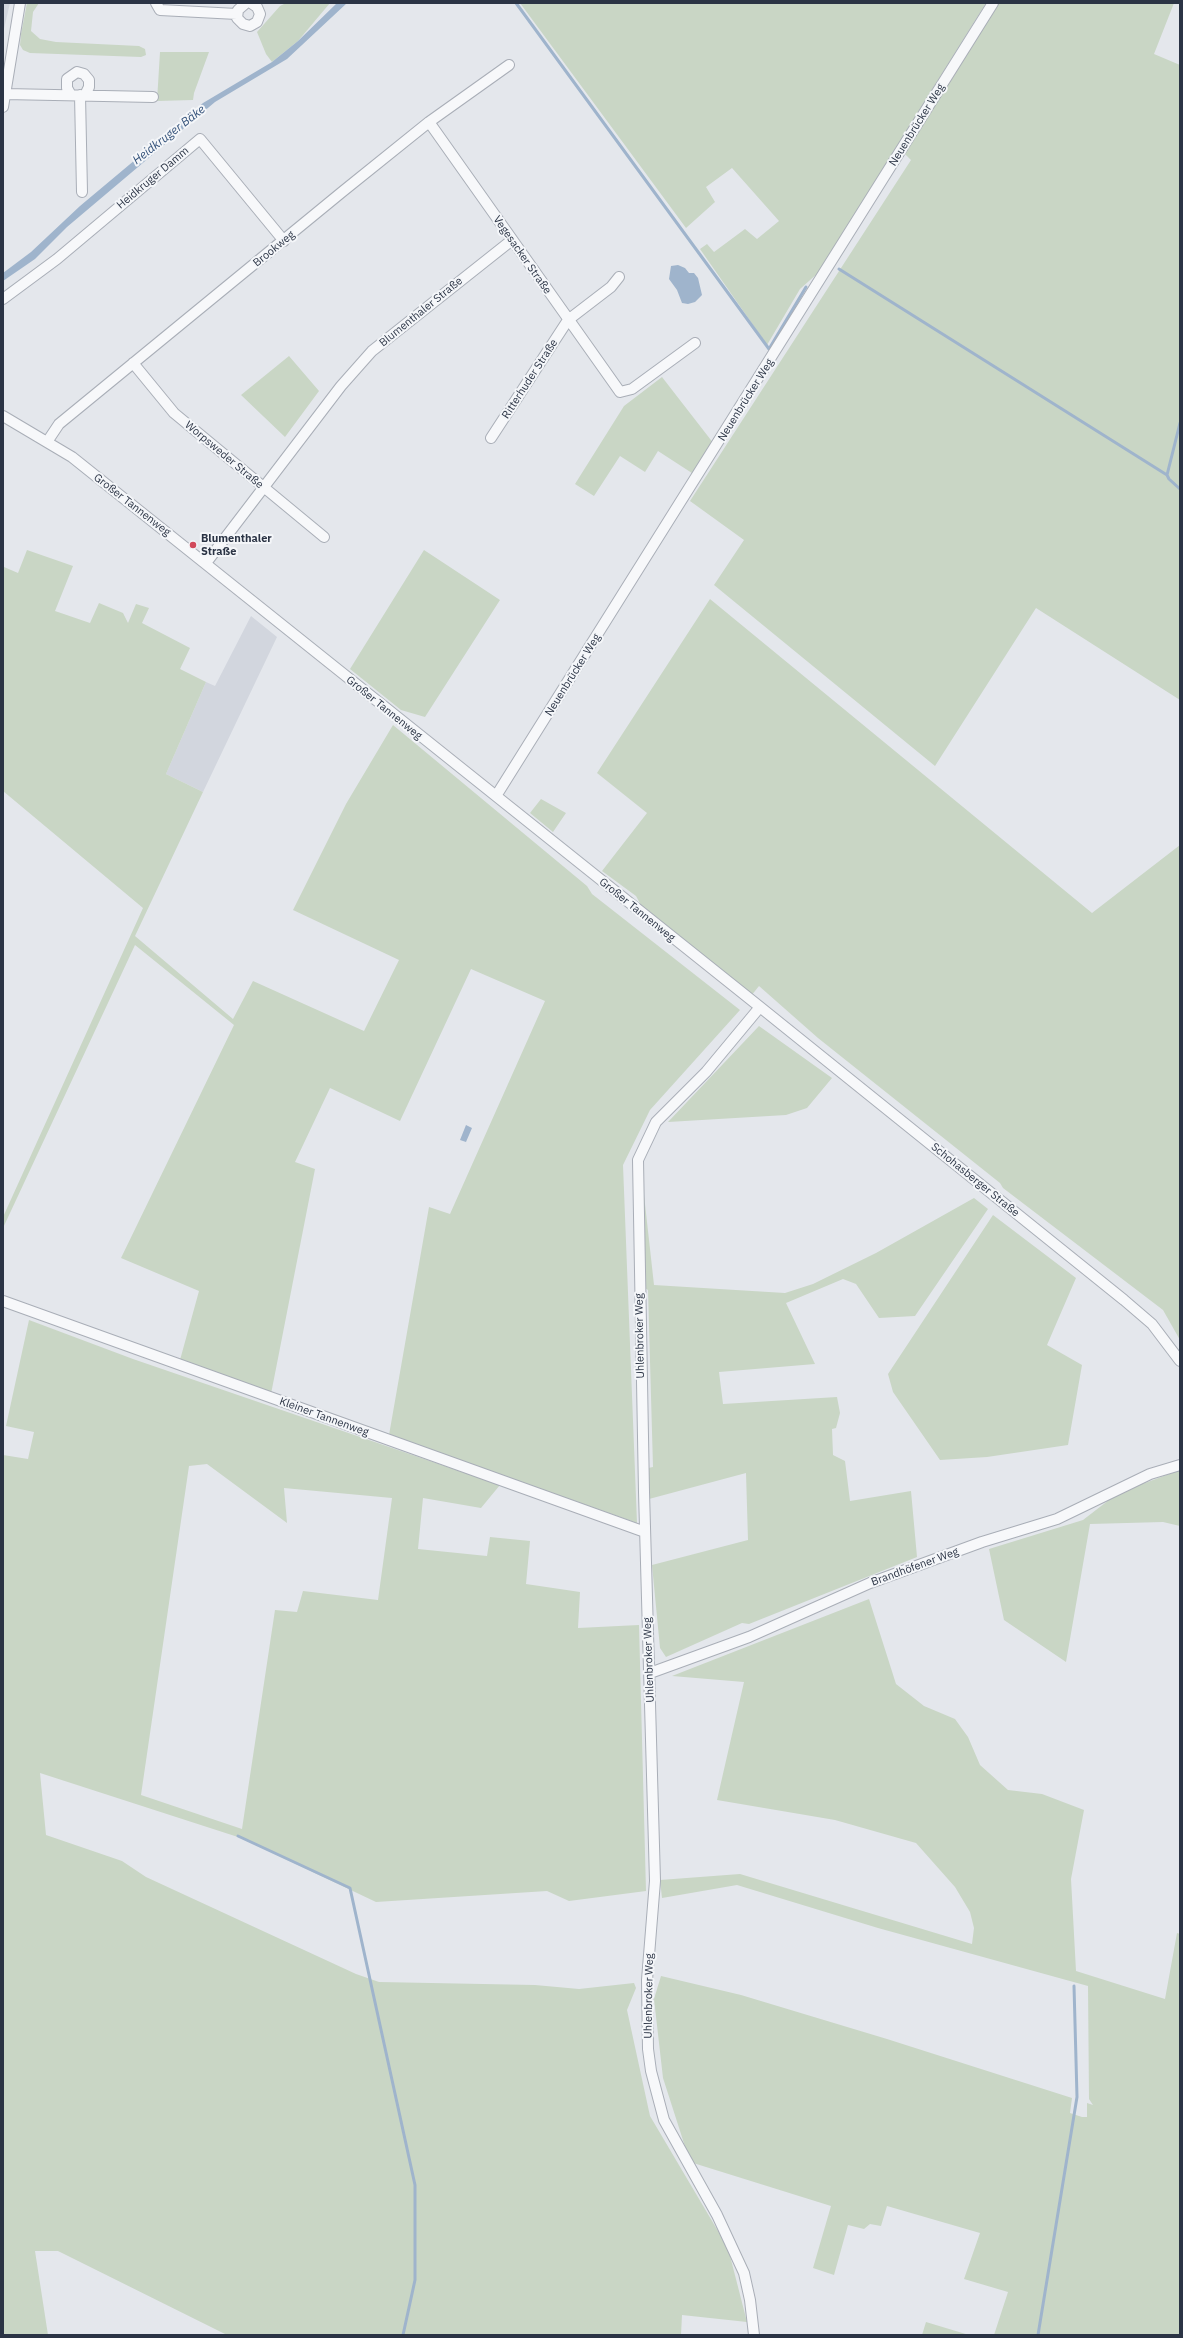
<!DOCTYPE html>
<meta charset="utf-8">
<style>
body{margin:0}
#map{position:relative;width:1183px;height:2338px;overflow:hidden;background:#e4e7ec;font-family:"IBM Plex Sans",sans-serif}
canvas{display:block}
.frame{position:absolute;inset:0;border:4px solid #2b3445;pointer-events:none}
</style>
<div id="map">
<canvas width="1183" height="2338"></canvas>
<div class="frame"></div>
</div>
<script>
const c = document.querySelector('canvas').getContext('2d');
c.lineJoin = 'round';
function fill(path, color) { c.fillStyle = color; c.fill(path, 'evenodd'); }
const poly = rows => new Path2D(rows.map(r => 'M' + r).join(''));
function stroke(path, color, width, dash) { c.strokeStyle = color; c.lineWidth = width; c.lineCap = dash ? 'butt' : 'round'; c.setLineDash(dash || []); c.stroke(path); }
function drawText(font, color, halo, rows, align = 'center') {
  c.font = font + ' "IBM Plex Sans",sans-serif'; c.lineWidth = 4; c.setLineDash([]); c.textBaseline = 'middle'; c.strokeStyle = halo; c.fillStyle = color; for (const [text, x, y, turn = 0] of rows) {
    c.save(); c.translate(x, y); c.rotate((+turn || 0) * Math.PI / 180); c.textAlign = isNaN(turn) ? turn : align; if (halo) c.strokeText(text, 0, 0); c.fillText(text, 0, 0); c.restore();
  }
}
fill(poly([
 [3,3,10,3,3,33],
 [251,616,277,637,203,792,166,774,206,682,215,686]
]), '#d2d6de');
fill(poly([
 [27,3,39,3,33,12,31,31,40,39,56,42,139,46,145,49,146,55,141,57,30,53,23,50,20,45,21,34],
 [286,3,330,3,298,41,272,62,266,54,257,32,280,6],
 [520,3,986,3,818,273,800,289,767,345,700,249,707,244,714,252,745,229,757,239,779,221,732,168,706,187,715,202,686,228],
 [997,3,1174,3,1154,54,1180,65,1180,700,1036,608,935,766,714,585,744,540,690,501,911,160,904,153],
 [160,52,209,52,194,93,193,100,157,101],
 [289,356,319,391,285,437,241,395],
 [662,377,714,444,695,475,658,451,645,472,620,456,594,496,575,484,624,406],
 [27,550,73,566,55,611,90,623,99,603,123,613,128,623,136,604,149,608,142,623,190,648,180,669,206,682,166,774,203,792,135,936,233,1019,253,981,364,1031,399,960,293,910,346,804,393,725,587,886,592,894,740,1010,650,1110,623,1165,637,1523,389,1435,429,1207,450,1214,545,1001,471,969,400,1121,330,1088,295,1162,315,1169,271,1394,180,1360,199,1291,121,1258,234,1025,135,945,3,1228,3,1217,143,908,3,791,3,570,4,567,18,573],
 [424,550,500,600,425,717,401,710,350,669],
 [710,599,1092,913,1180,845,1180,1340,1163,1310,1003,1188,1000,1183,818,1038,759,986,751,996,642,907,636,896,602,871,647,813,597,773],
 [541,799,566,813,553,832,530,813],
 [759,1026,832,1078,807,1108,786,1115,668,1122],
 [642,1195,644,1195,654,1285,785,1293,813,1284,876,1253,974,1198,988,1209,915,1316,879,1318,856,1284,843,1279,786,1303,815,1364,719,1372,723,1404,837,1397,840,1413,836,1428,832,1429,833,1455,845,1461,850,1501,911,1491,917,1557,749,1624,742,1623,666,1657,660,1648,652,1565,748,1540,746,1473,649,1499,648,1468,653,1467,648,1290,640,1285],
 [993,1215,1076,1278,1047,1345,1082,1365,1068,1445,987,1457,940,1460,893,1392,888,1374],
 [29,1320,133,1359,500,1485,481,1508,423,1498,418,1549,487,1556,490,1537,530,1541,526,1584,580,1592,578,1628,639,1625,646,1891,569,1901,547,1891,376,1902,241,1838,40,1773,46,1835,122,1861,146,1877,356,1974,379,1982,535,1985,579,1989,634,1983,636,1988,627,2010,650,2116,728,2248,747,2322,682,2315,681,2335,227,2335,58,2251,35,2251,48,2335,3,2335,3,1455,28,1459,34,1432,6,1426],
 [207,1464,287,1523,284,1488,392,1498,378,1600,303,1591,297,1612,275,1610,242,1829,141,1795,189,1466],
 [1180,1470,1180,1526,1163,1522,1090,1524,1066,1662,1004,1620,989,1549,1083,1520,1118,1493],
 [869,1599,896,1684,924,1706,955,1719,968,1737,980,1765,1008,1790,1042,1794,1084,1810,1071,1879,1076,1971,1165,1999,1177,1933,1180,1934,1180,2335,994,2335,1008,2292,964,2279,980,2233,887,2206,881,2226,870,2224,864,2229,848,2225,834,2275,813,2268,831,2206,690,2162,663,2078,654,1999,661,1976,741,1995,887,2039,1072,2098,1070,2113,1082,2117,1087,2117,1087,2103,1093,2105,1089,2099,1088,1986,878,1928,737,1885,662,1898,660,1880,740,1874,972,1944,974,1928,970,1912,955,1887,916,1843,835,1820,717,1800,744,1682,672,1676],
 [926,2322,969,2335,922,2335]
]), '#c9d6c5');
fill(poly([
 [337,3,347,3,287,59,215,102,67,227,35,259,3,281,3,273,31,252,80,206,203,103,272,62,298,41],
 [678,265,685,268,689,273,694,273,698,278,702,295,695,302,688,304,682,303,677,290,669,279,671,266],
 [466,1125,472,1128,466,1142,460,1140]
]), '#9fb4cc');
stroke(poly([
 [516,3,769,349,806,287],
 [839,269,1167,475],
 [1180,423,1167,475,1169,479,1180,489],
 [238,1836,350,1888,415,2185,415,2280,403,2335],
 [1038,2335,1077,2097,1074,1986]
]), '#9fb4cc', 3);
const minor = poly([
 [156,3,160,10,237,14],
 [246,3,238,10,237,18,243,24,250,26,257,22,260,14,257,7,251,3],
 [5,94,153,97],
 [71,95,67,88,67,79,77,72,84,74,89,80,89,87,85,95],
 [80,95,82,192],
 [3,107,20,3],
 [429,122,620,392,632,389,695,343],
 [3,299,57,259,200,139,284,241],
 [133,363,174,413,324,537],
 [3,416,72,457,760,1007,1124,1300,1152,1324,1180,1361],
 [491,438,568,320,611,287,619,277],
 [47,442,59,424,342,192,429,122,509,65],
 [206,563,341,386,372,351,512,240],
 [496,796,993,3],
 [3,1301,645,1532],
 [650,1673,749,1637,870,1583,982,1542,1057,1519,1150,1474,1180,1465],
 [754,2335,750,2300,744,2273,717,2215,664,2120,651,2071,648,2049,647,1980,655,1881,644,1492,638,1160,656,1122,706,1072,760,1007]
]);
stroke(minor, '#a9aeb7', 12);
stroke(minor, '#f7f8fa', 10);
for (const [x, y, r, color] of [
 [193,545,4,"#d1495b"]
]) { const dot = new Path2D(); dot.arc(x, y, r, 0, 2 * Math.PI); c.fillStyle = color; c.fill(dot); stroke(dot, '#f4f6f9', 1.5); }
drawText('11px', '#2b3445', '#f4f6f9', [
 ["Neuenbrücker Weg",917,125,-58],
 ["Heidkruger Damm",153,178,-40],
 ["Brookweg",274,249,-39],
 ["Vegesacker Straße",522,255,55],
 ["Blumenthaler Straße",421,312,-39],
 ["Ritterhuder Straße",530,379,-57],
 ["Neuenbrücker Weg",746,400,-58],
 ["Worpsweder Straße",224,455,40],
 ["Großer Tannenweg",132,505,38],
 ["Neuenbrücker Weg",573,675,-58],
 ["Großer Tannenweg",384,708,39],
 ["Großer Tannenweg",637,910,39],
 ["Schohasberger Straße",975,1180,39],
 ["Uhlenbroker Weg",640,1336,-91],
 ["Kleiner Tannenweg",324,1417,20],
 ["Brandhöfener Weg",915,1567,-20],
 ["Uhlenbroker Weg",649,1660,-92],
 ["Uhlenbroker Weg",649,1996,-89]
]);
drawText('bold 11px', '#2b3445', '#f4f6f9', [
 ["Blumenthaler",201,539],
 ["Straße",201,552]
], 'left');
drawText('italic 12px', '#34527a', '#f4f6f9', [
 ["Heidkruger Bäke",169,135,-38]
]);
</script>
